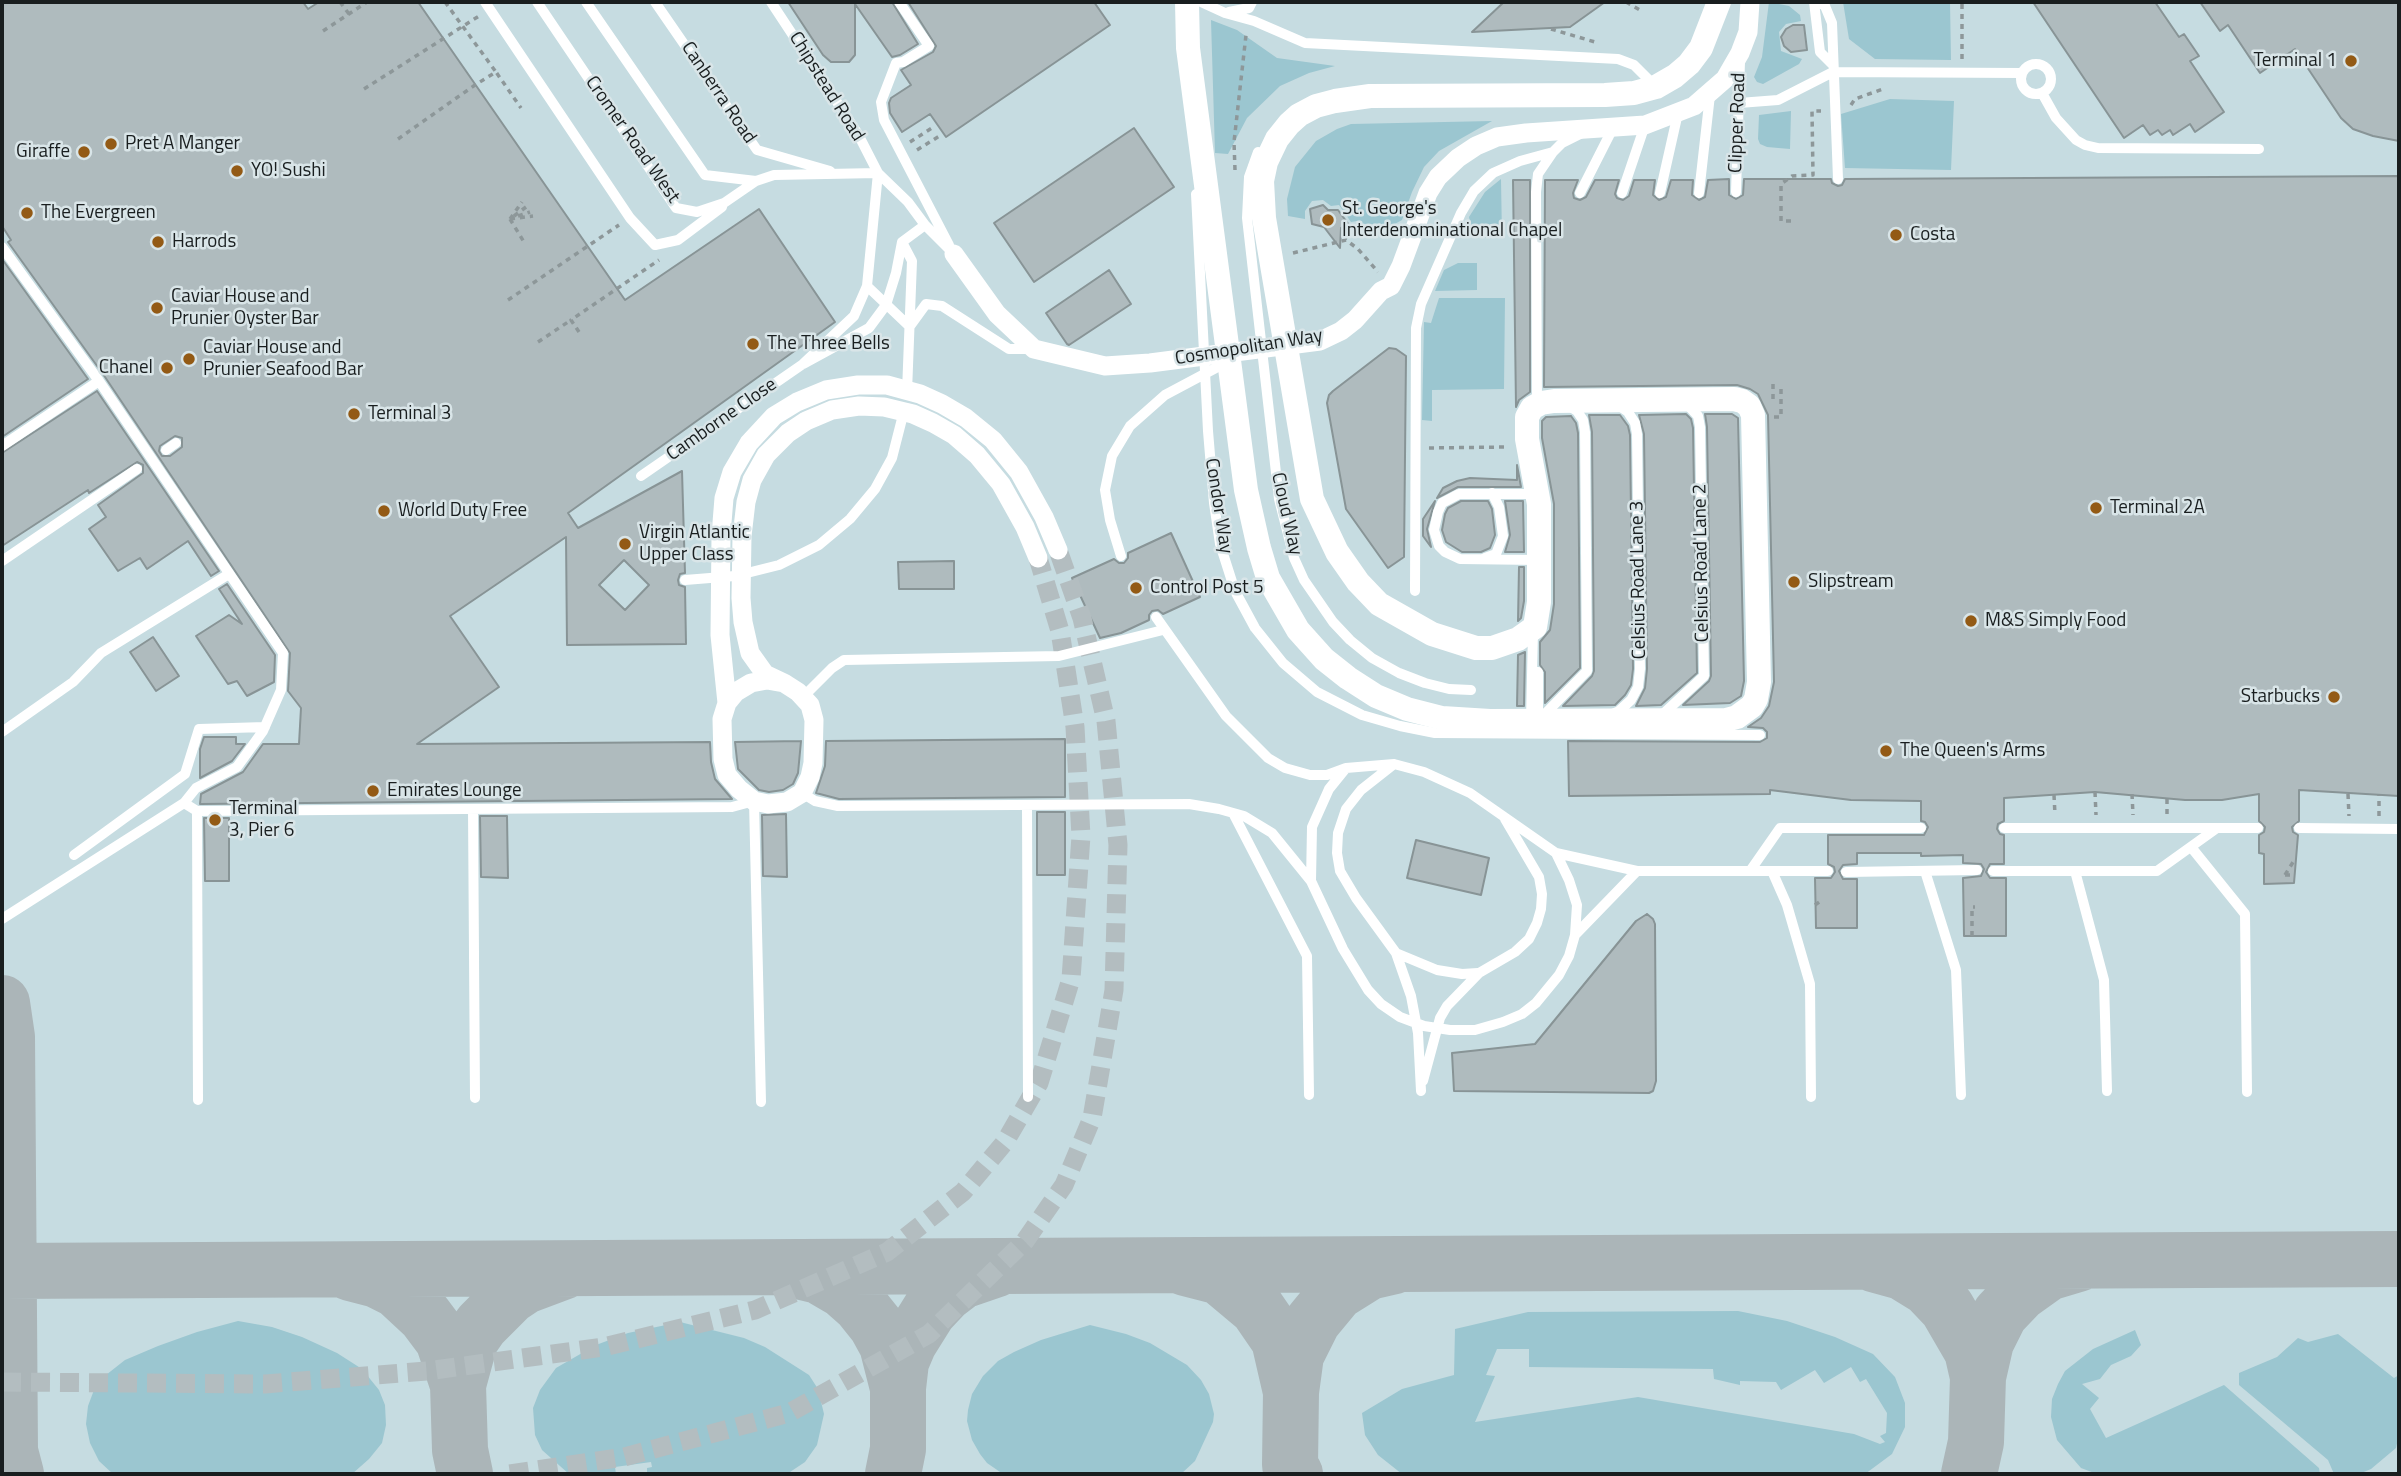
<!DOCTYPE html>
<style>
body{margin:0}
#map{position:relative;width:2401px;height:1476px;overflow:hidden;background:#d9e5e8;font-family:"Titillium Web",sans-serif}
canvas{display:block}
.frame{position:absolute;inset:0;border:4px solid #191e1f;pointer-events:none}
</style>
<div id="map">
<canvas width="2401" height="1476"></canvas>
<div class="frame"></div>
</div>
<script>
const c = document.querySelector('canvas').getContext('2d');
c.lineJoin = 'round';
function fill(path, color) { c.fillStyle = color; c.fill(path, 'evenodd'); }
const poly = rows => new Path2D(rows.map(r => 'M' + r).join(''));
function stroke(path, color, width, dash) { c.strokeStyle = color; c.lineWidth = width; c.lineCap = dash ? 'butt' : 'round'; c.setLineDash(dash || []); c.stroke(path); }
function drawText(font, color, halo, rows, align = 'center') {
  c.font = font + ' "Titillium Web",sans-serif'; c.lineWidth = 5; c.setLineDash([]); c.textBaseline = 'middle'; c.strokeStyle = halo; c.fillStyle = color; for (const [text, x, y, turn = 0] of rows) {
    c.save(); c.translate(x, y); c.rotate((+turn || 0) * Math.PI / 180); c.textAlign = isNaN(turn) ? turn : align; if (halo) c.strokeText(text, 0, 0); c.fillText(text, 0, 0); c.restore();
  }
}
fill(poly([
 [2,2,2399,2,2399,1474,2,1474]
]), '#c6dce1');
fill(poly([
 [1769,2,1789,6,1800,15,1801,21,1786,24,1779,32,1781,51,1802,59,1799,64,1763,84,1757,82,1754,77,1762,57],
 [1843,2,1950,2,1951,60,1875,59,1849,39],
 [1211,20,1237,30,1277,58,1335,66,1309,73,1280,86,1247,118,1228,154,1215,153],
 [1890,99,1954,101,1951,170,1845,168,1841,114],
 [1791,111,1790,149,1767,147,1760,144,1758,139,1759,115],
 [1492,121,1439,151,1424,167,1412,192,1402,220,1369,238,1357,221,1351,222,1339,205,1331,206,1323,200,1312,201,1305,211,1305,219,1288,216,1287,199,1295,167,1316,141,1337,129,1351,124],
 [1501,179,1502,238,1482,238,1472,231,1469,217,1485,192],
 [1458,263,1477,263,1477,290,1435,291,1444,270],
 [1439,298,1505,298,1504,389,1432,390,1432,421,1422,420,1424,322,1431,323],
 [1738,1311,1787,1321,1835,1337,1873,1354,1895,1377,1905,1403,1905,1427,1892,1454,1865,1474,1402,1474,1378,1455,1365,1435,1362,1413,1402,1389,1454,1375,1455,1329,1528,1312],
 [1497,1349,1529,1349,1529,1367,1713,1369,1714,1379,1740,1385,1740,1381,1776,1382,1781,1390,1815,1370,1824,1383,1851,1367,1860,1382,1866,1379,1887,1413,1886,1433,1880,1436,1885,1442,1880,1444,1854,1434,1638,1397,1475,1422,1495,1376,1486,1375],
 [238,1321,272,1327,302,1337,337,1353,362,1369,379,1390,385,1405,386,1425,382,1443,369,1459,352,1474,113,1474,99,1461,90,1443,86,1424,88,1406,94,1390,106,1375,125,1360,158,1346,197,1332],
 [680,1322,744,1338,765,1347,809,1375,818,1389,824,1414,817,1445,805,1462,787,1474,647,1474,647,1468,652,1467,651,1462,615,1467,616,1474,569,1474,542,1450,535,1435,533,1408,540,1390,556,1368,596,1345,628,1333],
 [1090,1325,1126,1334,1150,1343,1187,1365,1201,1380,1209,1394,1214,1414,1213,1422,1195,1461,1181,1474,1003,1474,987,1463,980,1454,972,1440,967,1421,968,1410,972,1394,983,1376,998,1361,1014,1352,1041,1340],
 [2135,1330,2141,1345,2131,1356,2111,1365,2100,1379,2082,1384,2099,1398,2090,1409,2106,1438,2224,1385,2319,1468,2320,1474,2097,1474,2081,1468,2057,1440,2051,1417,2052,1399,2058,1384,2065,1371,2093,1349],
 [2338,1334,2394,1378,2399,1375,2399,1434,2396,1448,2371,1469,2359,1474,2334,1474,2328,1460,2239,1385,2239,1373,2277,1357,2298,1338,2308,1342]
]), '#9bc6d0');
stroke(poly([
 [2,1003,7,1037,10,1451,16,1474],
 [1873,1264,1902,1272,1928,1288,1947,1308,1972,1351,1978,1377],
 [1185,1268,1220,1277,1257,1308,1279,1340,1291,1392,1290,1465,1295,1474],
 [794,1270,819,1276,843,1290,860,1305,876,1325,887,1345,898,1388],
 [2,1271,2399,1259],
 [350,1273,377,1280,397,1290,425,1316,443,1340,458,1385,470,1341,481,1325,510,1296,525,1286,565,1271],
 [458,1385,460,1450,465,1474],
 [1291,1392,1296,1355,1313,1321,1337,1292,1369,1272,1395,1266],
 [893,1474,898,1449,898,1388,901,1362,909,1343,929,1311,945,1294,962,1281,997,1269],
 [1969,1474,1976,1442,1978,1377,1986,1342,2000,1314,2020,1293,2048,1273,2078,1264]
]), '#abb5b8', 56);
const building = poly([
 [2,2,303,2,308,9,319,2,418,2,625,300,759,209,835,322,568,513,578,528,682,471,685,573,680,574,678,580,679,585,685,587,686,644,567,645,566,537,450,616,499,687,417,744,710,742,711,762,715,779,732,799,200,804,201,794,243,772,263,744,299,744,301,708,288,691,290,653,105,377,8,242,11,240,2,226,2,2],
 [175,436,182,438,182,447,170,456,162,456,159,451,160,446,175,436],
 [624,560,649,585,625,610,599,585,624,560],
 [788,2,892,2,918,44,900,55,892,57,855,4,855,55,849,62,831,62,823,55,788,2],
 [908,2,1094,2,1110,25,946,137,930,114,902,132,890,113,889,103,891,98,911,85,901,70,933,52,936,46,908,2],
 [1504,2,1605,2,1570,27,1472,32,1504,2],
 [2033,2,2155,2,2179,37,2184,34,2199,56,2190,61,2224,112,2195,132,2190,124,2173,135,2170,130,2162,135,2158,130,2150,135,2143,125,2124,138,2033,2],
 [2200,2,2399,2,2399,141,2373,136,2353,129,2341,118,2295,49,2260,73,2228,25,2220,31,2200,2],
 [1793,25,1804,25,1807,50,1791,52,1784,46,1781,37,1786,29,1793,25],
 [1134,128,1174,187,1034,282,994,223,1134,128],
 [2399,176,2399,796,2299,790,2299,821,2292,827,2293,832,2298,835,2294,883,2264,884,2264,854,2259,853,2259,835,2264,832,2265,827,2259,821,2259,794,2222,800,2185,800,2095,792,2004,798,2004,821,1998,824,1997,829,2000,834,2004,835,2004,864,1990,864,1986,872,1990,878,2006,878,2006,936,1964,936,1963,878,1981,876,1984,869,1981,864,1963,863,1963,855,1921,856,1921,853,1857,853,1857,864,1843,865,1839,871,1843,879,1857,879,1857,928,1816,928,1815,878,1831,878,1835,872,1834,867,1828,864,1828,835,1924,835,1928,827,1925,822,1921,821,1921,801,1851,800,1770,790,1770,794,1569,796,1568,741,1760,742,1767,738,1767,732,1763,728,1748,727,1761,718,1769,706,1774,682,1768,415,1758,394,1750,389,1737,385,1544,387,1545,180,1578,180,1573,193,1574,198,1580,200,1586,197,1595,180,1619,180,1615,194,1617,198,1623,200,1629,196,1634,180,1655,180,1653,195,1659,200,1666,197,1671,180,1693,180,1692,195,1699,200,1705,197,1708,180,1729,179,1729,195,1736,199,1743,195,1744,179,1831,179,1832,183,1838,186,1842,185,1845,179,2399,176],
 [1513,180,1530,180,1530,392,1519,400,1516,407,1513,180],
 [1323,205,1328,210,1338,210,1349,225,1341,228,1340,248,1324,227,1312,224,1310,209,1323,205],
 [2,259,88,379,2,437,2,259],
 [1109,270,1131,304,1069,345,1067,344,1046,313,1109,270],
 [1389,348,1396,349,1406,356,1404,557,1388,568,1346,509,1327,403,1329,395,1333,391,1389,348],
 [97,391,219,571,211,576,188,541,147,569,140,558,118,571,89,529,106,517,98,505,143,473,143,465,137,462,89,493,88,490,2,546,2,453,97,391],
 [1686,414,1691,419,1693,428,1697,673,1661,705,1636,706,1645,688,1647,669,1644,434,1639,415,1686,414],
 [1705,414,1732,414,1738,418,1744,681,1741,696,1730,703,1683,705,1709,681,1711,676,1707,427,1705,414],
 [1589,415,1620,415,1628,426,1630,435,1633,669,1631,685,1625,695,1615,705,1563,706,1592,676,1594,671,1592,432,1589,415],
 [1571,416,1576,423,1578,433,1580,668,1545,703,1545,672,1540,665,1540,642,1550,630,1554,604,1554,504,1542,438,1542,421,1546,417,1571,416],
 [1517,465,1521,487,1458,487,1437,498,1443,488,1457,481,1470,478,1517,480,1517,465],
 [1435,501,1427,529,1431,547,1423,536,1423,519,1435,501],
 [1461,501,1488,501,1492,509,1495,535,1490,548,1481,552,1462,552,1446,542,1442,530,1445,514,1448,508,1461,501],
 [1505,501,1523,501,1524,552,1505,552,1510,535,1505,501],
 [1171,533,1200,597,1163,614,1158,610,1152,611,1149,615,1149,620,1121,633,1100,638,1072,578,1114,559,1119,563,1124,563,1128,558,1128,553,1171,533],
 [954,561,954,589,899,589,898,562,954,561],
 [1519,567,1524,567,1524,601,1521,618,1518,621,1519,567],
 [227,584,275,655,274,682,247,696,237,681,228,684,196,636,229,615,242,624,219,589,227,584],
 [153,637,179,676,156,691,130,652,153,637],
 [1525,652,1524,706,1517,706,1518,655,1525,652],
 [204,737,236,737,236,744,245,744,232,761,200,778,200,749,204,737],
 [1065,739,1065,797,839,799,816,793,825,766,826,741,1065,739],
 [801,741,798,773,793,784,783,790,769,792,759,790,738,769,735,742,801,741],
 [1037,812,1065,812,1065,875,1037,875,1037,812],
 [786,814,787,877,763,876,762,815,786,814],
 [480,816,507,816,508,878,481,877,480,816],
 [204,818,229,818,229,881,205,881,204,818],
 [1416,840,1489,858,1481,895,1407,878,1416,840],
 [1647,914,1653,919,1655,924,1656,1081,1653,1091,1649,1093,1454,1091,1452,1053,1535,1044,1636,921,1647,914]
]);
fill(building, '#afbbbe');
stroke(building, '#889496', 2);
stroke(poly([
 [2,1382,265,1384,427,1371,604,1347,755,1310,887,1252,963,1192,1005,1142,1039,1083,1071,979,1081,836,1075,727,1060,631,1038,558],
 [510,1474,624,1457,789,1413,929,1334,1025,1241,1064,1185,1092,1118,1114,990,1118,845,1106,721,1082,618,1058,550]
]), '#b3bdc0', 19, [19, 10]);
stroke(poly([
 [340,2,349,14],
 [445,2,496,72],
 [1626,2,1640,10],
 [1551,29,1595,42],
 [323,31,367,2],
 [1962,59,1962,2],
 [364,89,479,16],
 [1851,105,1855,99,1883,89],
 [398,139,475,85,496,72,521,108],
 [910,142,935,126],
 [917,150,941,135],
 [1235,170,1234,142,1246,35],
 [514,216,526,207],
 [518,216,530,212],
 [510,219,524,242],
 [510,219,533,216],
 [510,219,522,202],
 [1791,221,1781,221,1781,184,1792,176,1813,175,1812,111,1821,111],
 [1293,253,1346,240,1358,249,1378,272],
 [508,300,619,225],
 [579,332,571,320,659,260],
 [538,342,571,320],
 [1773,384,1773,401],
 [1774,417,1781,417,1781,385],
 [1429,448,1505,447],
 [2095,792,2096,815],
 [2132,794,2133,815],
 [2348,794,2349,816],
 [2054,795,2055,815],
 [2167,799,2167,815],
 [2379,816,2379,795],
 [2285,875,2295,859],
 [2285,875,2294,875],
 [1815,905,1822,900],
 [1972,936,1972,907,1975,907]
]), '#8d9799', 3.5, [5, 5]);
stroke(poly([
 [485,2,630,218,655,245,678,240,722,207],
 [537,2,676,208,697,212,724,203,756,181,774,175,878,173,908,202,925,225,954,254],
 [586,2,705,175,756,181],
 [655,2,757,150,830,171],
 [771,2,858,134,878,173,867,286,854,316,803,364],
 [899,2,929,46,903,62,896,63,881,102,884,120,949,245],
 [1201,2,1225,13,1254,21,1305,43,1618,59,1634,65,1656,87],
 [1814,2,1820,52,1833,65],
 [1818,2,1825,6,1832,23,1838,179],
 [1229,12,1249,8,1252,2],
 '2021 79a15 15 0 1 1 30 0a15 15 0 1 1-30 0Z',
 [2042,93,2056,118,2076,140,2085,145,2098,148,2259,149],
 [1739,103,1778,100,1833,72,2022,73],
 [1258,152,1249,177,1247,218,1279,499,1294,558,1304,580,1333,622,1350,640,1372,658,1399,673,1425,683,1449,689,1471,690],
 [1736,192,1740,61],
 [1580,193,1613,128],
 [1622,193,1645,125],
 [1660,193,1678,113],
 [1699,193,1710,95],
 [1196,194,1208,431,1214,503,1220,544,1235,591,1255,628,1283,663,1317,692,1362,715,1400,726,1435,733,1760,735],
 [902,242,912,261,907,392],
 [2,247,99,381,283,653,281,690,263,731,237,767,196,788,184,803,197,811,732,807,754,801,761,1102],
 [867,286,909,326],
 [910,326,926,304,942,306,1009,349,1032,349],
 [1537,404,1536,192,1538,174,1553,152,1562,143,1580,134],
 [2,446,99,381],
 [166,450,176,443],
 [641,476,803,364,869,328,886,305,896,273,902,242,925,225],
 [1535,494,1459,494,1442,503,1438,512,1434,530,1439,546,1445,552,1460,559,1538,560],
 [1121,556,1110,520,1105,490,1112,456,1130,426,1165,395,1227,362],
 [1485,558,1496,554,1503,536,1499,507,1492,493],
 [2,561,137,469],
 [685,580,735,576,779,565,819,545,850,519,875,489,892,458,904,411],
 [1415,591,1416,328,1421,304,1461,213,1474,191,1493,173,1520,161,1553,152],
 [1156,617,1226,716,1268,758,1285,768,1310,775,1327,775,1346,768,1394,764,1424,772,1470,793,1556,853,1569,880,1577,905,1575,935,1569,956,1559,975,1536,1003,1522,1014,1503,1022,1475,1030,1450,1030,1424,1026,1400,1017,1381,1004,1368,990,1343,949,1311,881,1312,827,1329,789,1346,768],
 [803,697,832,668,844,660,1059,656,1163,630],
 [1612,714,1619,711,1631,700,1638,687,1640,669,1637,434,1635,423,1628,412,1618,405],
 [1661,716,1704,676,1700,427,1698,416,1687,404],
 [1541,718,1587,671,1585,432,1583,420,1577,411,1571,407],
 [1531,719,1533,632],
 [1538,720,1538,672],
 [2,732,73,682,101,653,229,574],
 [1394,764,1361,790,1346,809,1338,833,1337,853,1340,871,1356,898,1396,953,1411,996,1418,1033,1421,1091],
 [802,793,815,801,838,806,1189,804,1219,809,1244,816,1272,833,1311,881],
 [1027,805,1028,1097],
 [473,810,475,1098],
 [197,811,198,1100],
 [1233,813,1307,956,1309,1095],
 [2004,828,2258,828],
 [2299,828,2399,829],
 [2191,847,2245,914,2247,1092],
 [1556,853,1637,871,1575,935],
 [74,855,185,774,199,729,265,727],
 [1637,871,1828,871],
 [1750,871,1780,828,1921,828],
 [1772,871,1787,905,1810,984,1811,1097],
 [1925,871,1956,970,1961,1095],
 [1993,871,2157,871,2217,828],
 [2075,871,2104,980,2107,1091],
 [1846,872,1977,870],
 [2,919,184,803],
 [1396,953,1437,970,1462,974,1478,973],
 [1423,1081,1440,1018,1447,1006,1479,973,1515,952,1529,939,1537,923,1541,909,1542,894,1539,877,1505,819]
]), '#fff', 10);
stroke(poly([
 [954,254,997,314,1034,349,1105,366,1150,363,1320,341,1341,331,1355,320,1381,291,1391,286,1401,266,1428,193,1438,177,1458,158,1476,146,1497,137,1526,133,1645,125,1694,106,1725,79,1740,53,1748,32,1750,2],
 [767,680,784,683,798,692,810,705,814,720,813,763,810,777,802,793,787,802,768,804,754,801,739,789,727,775,723,759,722,719,727,703,736,692,751,683,767,680],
 [784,683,765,674,750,653,743,622,741,598,742,536,746,502,752,480,766,455,788,433,806,421,832,410,859,406,884,407,913,414,933,423,954,435,977,455,1001,484,1025,527,1038,558],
 [727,703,720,635,721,535,724,498,732,472,749,443,774,416,797,402,826,390,858,385,887,385,920,394,942,404,966,418,993,440,1019,472,1044,517,1058,550]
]), '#fff', 19);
stroke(poly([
 [1187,2,1188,48,1246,490,1259,548,1268,578,1298,630,1324,659,1348,678,1376,696,1407,709,1442,718,1490,721,1726,720,1737,717,1752,706,1756,699,1759,682,1753,415,1749,406,1742,401,1734,399,1554,401,1541,403,1532,408,1527,417,1527,439,1539,504,1539,602,1535,627,1518,639,1492,648,1476,648,1432,634,1379,604,1358,582,1337,552,1312,499,1264,218,1262,181,1266,162,1277,139,1289,124,1299,115,1316,106,1335,101,1370,96,1605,95,1634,93,1656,87,1675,76,1689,64,1701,48,1719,2]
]), '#fff', 24);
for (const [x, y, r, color] of [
 [2351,61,7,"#935a15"],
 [111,144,7,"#935a15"],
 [84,152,7,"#935a15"],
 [237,171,7,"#935a15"],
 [27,213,7,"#935a15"],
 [1328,220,7,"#935a15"],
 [1896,235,7,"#935a15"],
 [158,242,7,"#935a15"],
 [157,308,7,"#935a15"],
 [753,344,7,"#935a15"],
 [189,359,7,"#935a15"],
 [167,368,7,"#935a15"],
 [354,414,7,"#935a15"],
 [2096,508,7,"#935a15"],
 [384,511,7,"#935a15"],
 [625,544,7,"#935a15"],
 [1794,582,7,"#935a15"],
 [1136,588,7,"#935a15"],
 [1971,621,7,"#935a15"],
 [2334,697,7,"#935a15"],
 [1886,751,7,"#935a15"],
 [373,791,7,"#935a15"],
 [215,820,7,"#935a15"]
]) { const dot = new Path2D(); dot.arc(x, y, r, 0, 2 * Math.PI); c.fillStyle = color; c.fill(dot); stroke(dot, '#d9e5e8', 2.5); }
drawText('19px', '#191e1f', '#d9e5e8', [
 ["Terminal 1",2337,61,"right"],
 ["Pret A Manger",125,144],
 ["Giraffe",70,152,"right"],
 ["YO! Sushi",251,171],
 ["St. George's",1342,209],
 ["Interdenominational Chapel",1342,231],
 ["The Evergreen",41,213],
 ["Costa",1910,235],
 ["Harrods",172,242],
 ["Caviar House and",171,297],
 ["Prunier Oyster Bar",171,319],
 ["The Three Bells",767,344],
 ["Caviar House and",203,348],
 ["Prunier Seafood Bar",203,370],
 ["Chanel",153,368,"right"],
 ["Terminal 3",368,414],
 ["Terminal 2A",2110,508],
 ["World Duty Free",398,511],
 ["Virgin Atlantic",639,533],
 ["Upper Class",639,555],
 ["Slipstream",1808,582],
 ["Control Post 5",1150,588],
 ["M&S Simply Food",1985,621],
 ["Starbucks",2320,697,"right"],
 ["The Queen's Arms",1900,751],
 ["Emirates Lounge",387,791],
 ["Terminal",229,809],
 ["3, Pier 6",229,831]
], 'left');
drawText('19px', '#191e1f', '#d9e5e8', [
 ["Chipstead Road",826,87,58],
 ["Canberra Road",718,93,56],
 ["Clipper Road",1738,123,-88],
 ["Cromer Road West",632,140,55],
 ["Cosmopolitan Way",1249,348,-9],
 ["Camborne Close",722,420,-35],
 ["Condor Way",1218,506,81],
 ["Cloud Way",1286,514,77],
 ["Celsius Road Lane 2",1702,563,-91],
 ["Celsius Road Lane 3",1639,580,-91]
]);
</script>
